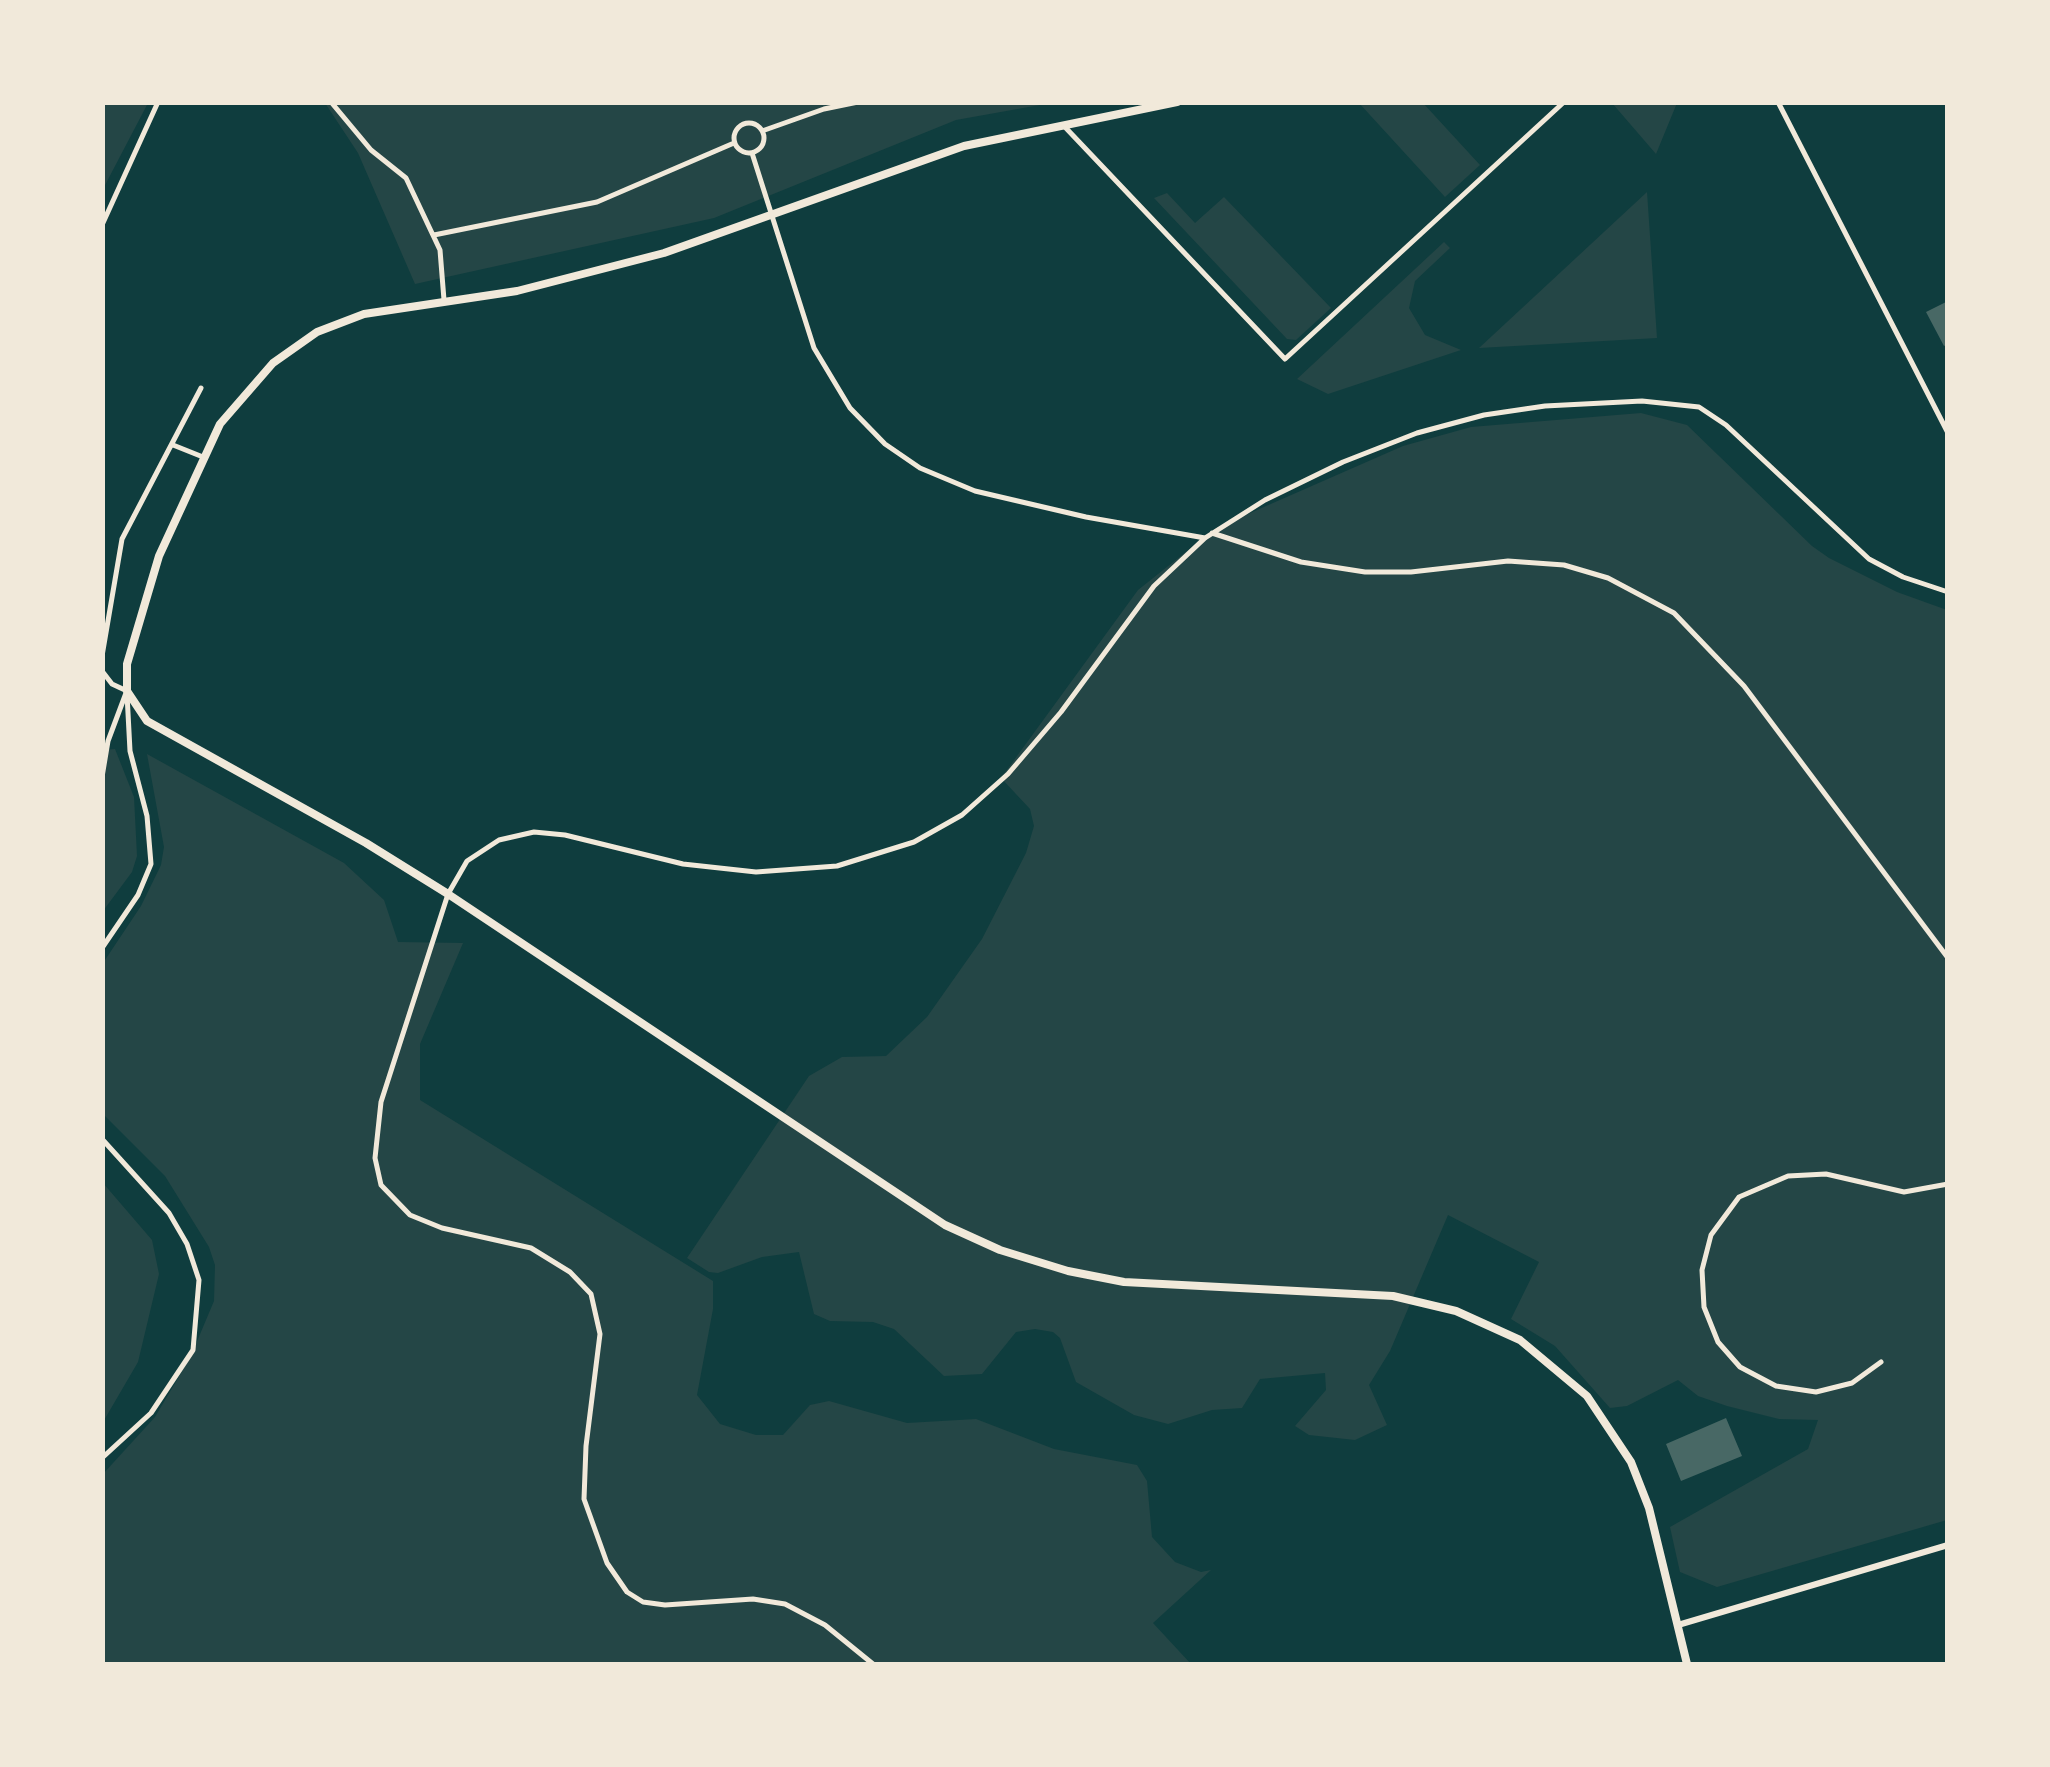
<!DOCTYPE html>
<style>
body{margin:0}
#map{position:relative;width:2050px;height:1767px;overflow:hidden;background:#0f3d3e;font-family:"Varela Round",sans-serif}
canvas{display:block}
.frame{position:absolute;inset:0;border:105px solid #f1e9da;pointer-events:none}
</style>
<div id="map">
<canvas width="2050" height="1767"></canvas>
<div class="frame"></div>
</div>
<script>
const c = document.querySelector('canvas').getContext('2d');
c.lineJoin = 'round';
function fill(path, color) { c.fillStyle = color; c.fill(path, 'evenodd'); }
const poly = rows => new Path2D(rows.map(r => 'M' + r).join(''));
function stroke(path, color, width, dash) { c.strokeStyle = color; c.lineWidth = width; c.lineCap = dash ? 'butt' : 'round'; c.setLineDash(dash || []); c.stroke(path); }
fill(poly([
 [103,102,148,103,103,189,102,103],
 [325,103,1051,103,956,120,714,218,415,284,358,153],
 [1359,103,1423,103,1480,165,1445,197],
 [1612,103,1677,103,1656,154],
 [1647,192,1657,338,1479,348],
 [1167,193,1195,223,1224,197,1331,308,1296,340,1287,339,1154,198],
 [1444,242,1450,248,1415,281,1409,308,1425,335,1461,350,1328,394,1297,379],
 [1641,413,1687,425,1812,546,1829,558,1897,592,1947,610,1947,1520,1717,1587,1680,1572,1670,1527,1808,1449,1818,1420,1779,1419,1727,1406,1698,1396,1678,1380,1627,1406,1610,1408,1555,1346,1511,1319,1539,1262,1448,1215,1390,1351,1369,1385,1387,1425,1355,1440,1309,1435,1295,1426,1326,1390,1325,1373,1260,1379,1242,1408,1212,1410,1168,1424,1134,1415,1076,1382,1060,1338,1053,1332,1035,1329,1016,1332,982,1374,944,1376,894,1329,873,1322,830,1321,814,1314,799,1252,762,1257,718,1273,709,1272,687,1258,809,1076,842,1057,886,1056,927,1017,982,939,1026,853,1034,826,1030,809,1001,778,1138,590,1216,528,1403,446,1471,427],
 [115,749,134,797,137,856,132,872,103,911,103,750],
 [147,754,344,863,384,900,398,942,463,943,420,1044,420,1100,713,1281,713,1309,697,1395,720,1424,756,1435,783,1435,810,1405,829,1401,907,1423,976,1419,1054,1449,1137,1465,1147,1481,1152,1537,1175,1562,1201,1572,1211,1570,1153,1623,1191,1664,103,1664,103,1474,155,1417,190,1358,214,1301,215,1265,209,1247,165,1176,103,1114,103,963,141,906,161,865,164,847],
 [103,1183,152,1240,159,1274,138,1362,103,1422]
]), '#244646');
fill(poly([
 [1948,301,1948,344,1944,346,1926,312],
 [1726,1418,1742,1456,1681,1481,1666,1444]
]), '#486865');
stroke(poly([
 [331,102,371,150,406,178,440,250,444,300],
 [1778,102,1948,433],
 '734 138a15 15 0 1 1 30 0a15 15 0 1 1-30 0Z',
 [1064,126,1285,359,1564,102],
 [762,131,824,109,858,102],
 [752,153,814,348,850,408,885,444,920,468,975,491,1086,517,1205,538],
 [102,225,158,102],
 [434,235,597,202,734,143],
 [173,445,203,457],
 [1212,533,1301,562,1365,572,1411,572,1508,561,1564,565,1608,578,1674,613,1744,686,1948,958],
 [102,656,122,539,201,388],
 [102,671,112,684,127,691],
 [102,777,108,741,126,693],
 [102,948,138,895,151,864,147,816,130,751,127,694],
 [102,1139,169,1213,187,1244,199,1280,193,1350,151,1413,102,1458],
 [1881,1362,1852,1383,1816,1392,1776,1386,1740,1367,1718,1342,1704,1307,1702,1270,1711,1235,1739,1197,1788,1176,1826,1174,1904,1192,1948,1184],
 [873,1664,825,1625,785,1604,753,1599,665,1605,643,1602,627,1592,607,1563,584,1499,586,1446,600,1334,591,1294,570,1272,531,1248,442,1228,410,1215,381,1185,375,1158,381,1102,448,894,467,861,499,840,534,832,565,835,683,864,756,872,837,866,914,842,962,815,1008,774,1061,712,1154,586,1205,538,1265,500,1343,462,1417,433,1484,415,1545,406,1642,401,1699,407,1726,425,1869,559,1903,577,1948,592]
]), '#f1e9da', 5);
stroke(poly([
 [1678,1625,1948,1545]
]), '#f1e9da', 6);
stroke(poly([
 [1177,102,964,146,664,253,517,291,364,314,317,332,273,363,220,424,159,556,127,664,127,691,147,721,366,843,448,894,945,1225,1000,1250,1068,1271,1124,1282,1393,1296,1456,1311,1520,1340,1587,1396,1631,1462,1649,1508,1687,1664]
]), '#f1e9da', 8);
</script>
